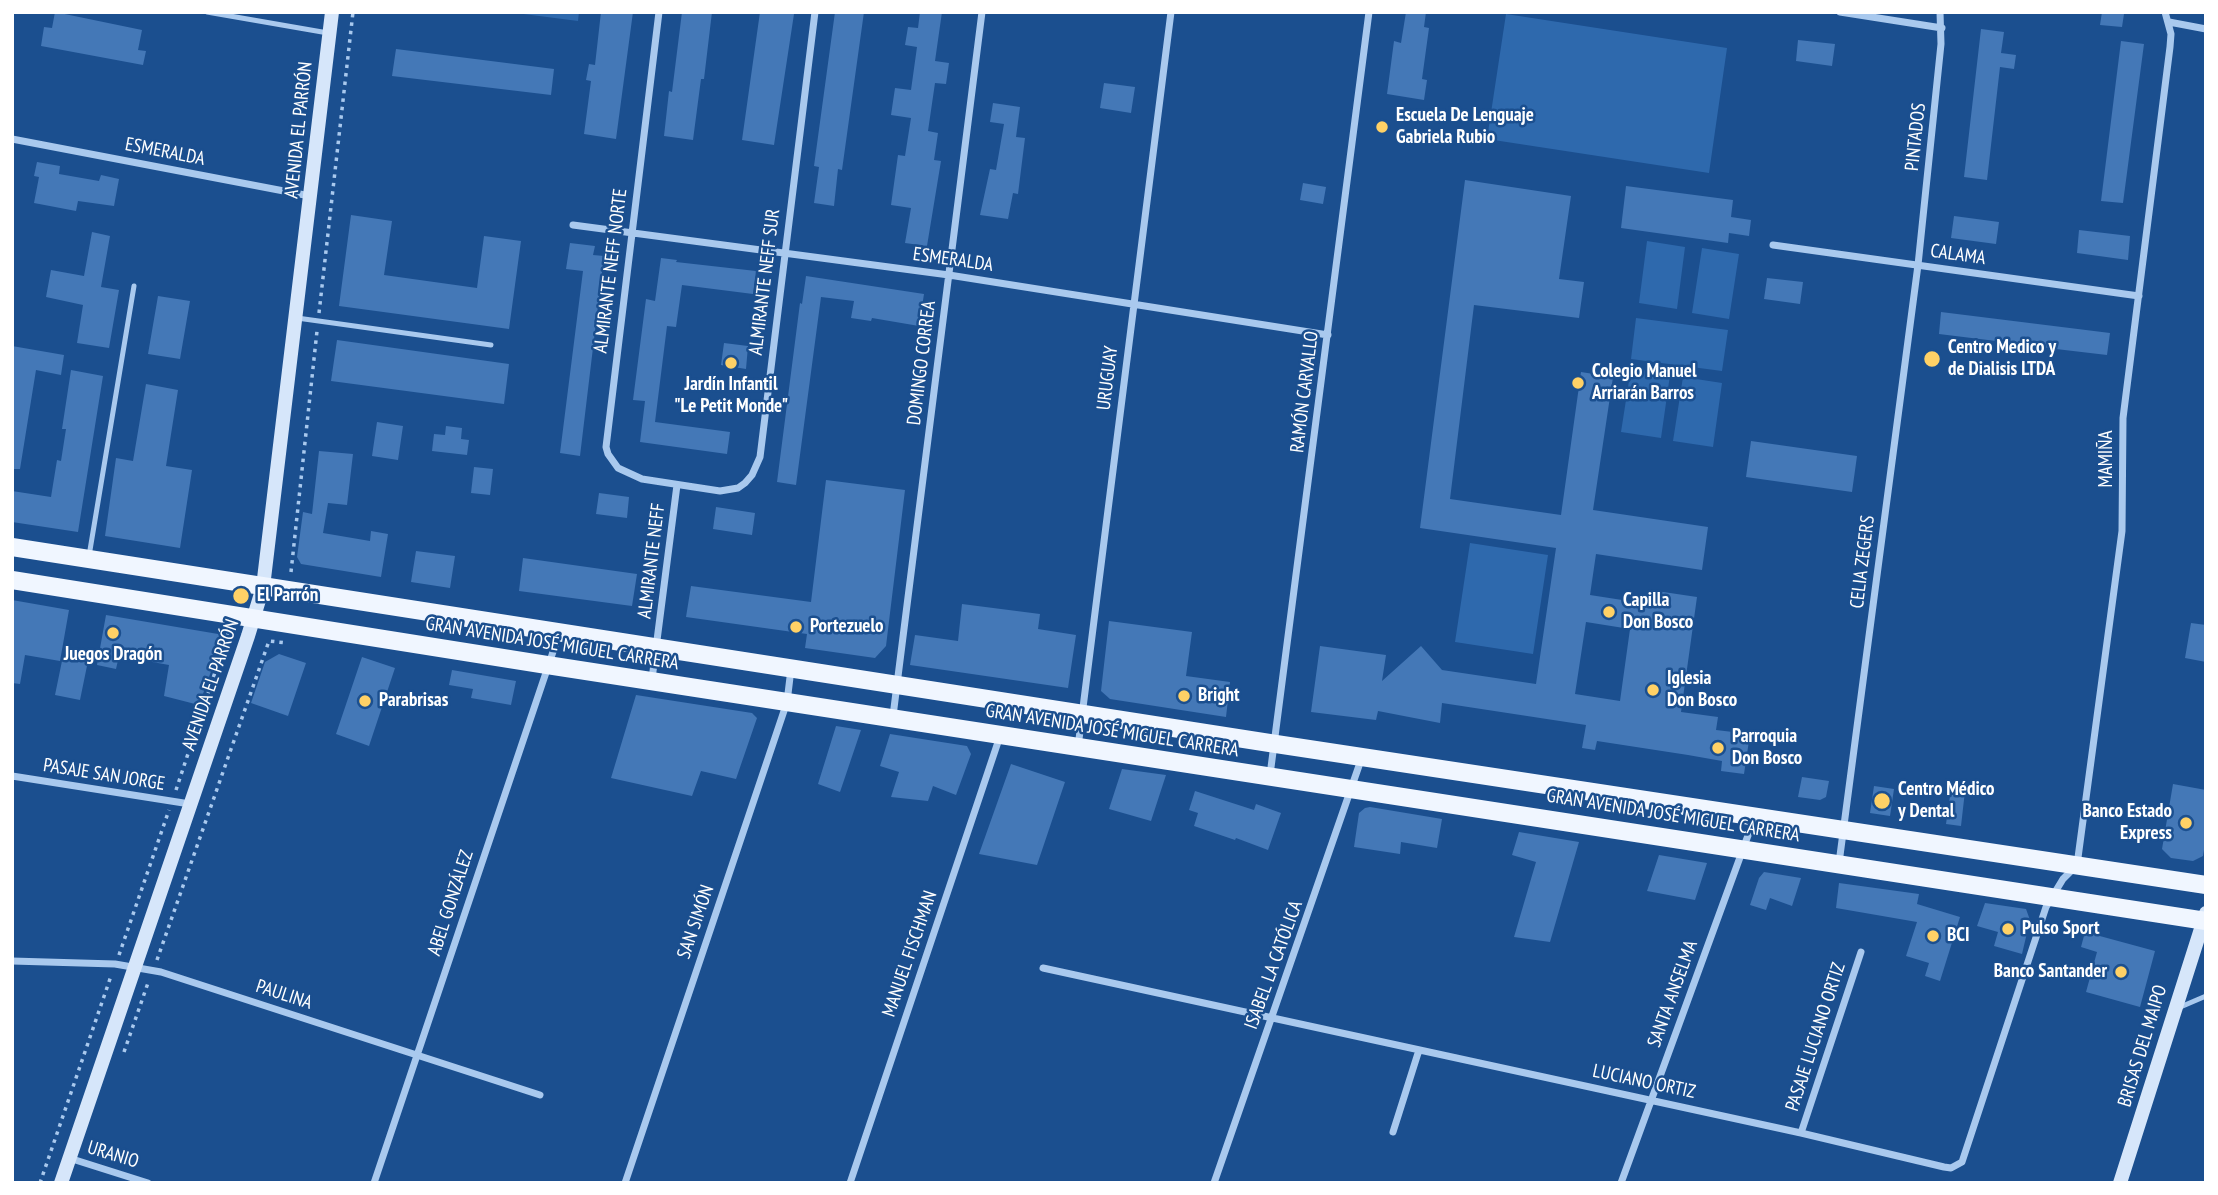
<!DOCTYPE html>
<meta charset="utf-8">
<style>
body{margin:0}
#map{position:relative;width:2218px;height:1195px;overflow:hidden;background:#1b4f8f;font-family:"PT Sans Narrow",sans-serif}
canvas{display:block}
.frame{position:absolute;inset:0;border:14px solid #fff;pointer-events:none}
</style>
<div id="map">
<canvas width="2218" height="1195"></canvas>
<div class="frame"></div>
</div>
<script>
const c = document.querySelector('canvas').getContext('2d');
c.lineJoin = 'round';
function fill(path, color) { c.fillStyle = color; c.fill(path, 'evenodd'); }
const poly = rows => new Path2D(rows.map(r => 'M' + r).join(''));
function stroke(path, color, width, dash) { c.strokeStyle = color; c.lineWidth = width; c.lineCap = dash ? 'butt' : 'round'; c.setLineDash(dash || []); c.stroke(path); }
function drawText(font, color, halo, rows, align = 'center') {
  c.font = font + ' "PT Sans Narrow",sans-serif'; c.lineWidth = 5; c.setLineDash([]); c.textBaseline = 'middle'; c.strokeStyle = halo; c.fillStyle = color; for (const [text, x, y, turn = 0] of rows) {
    c.save(); c.translate(x, y); c.rotate((+turn || 0) * Math.PI / 180); c.textAlign = isNaN(turn) ? turn : align; if (halo) c.strokeText(text, 0, 0); c.fillText(text, 0, 0); c.restore();
  }
}
fill(poly([
 [508,12,579,12,578,21],
 [1506,14,1727,48,1709,173,1487,139],
 [1647,241,1685,247,1677,309,1639,303],
 [1702,248,1739,254,1729,319,1692,313],
 [1636,318,1728,330,1722,371,1631,359],
 [1631,368,1670,375,1661,438,1621,432],
 [1683,377,1722,383,1713,447,1673,441],
 [1470,543,1548,555,1533,654,1455,642]
]), '#2e69ad');
fill(poly([
 [55,12,142,30,138,50,146,51,143,65,41,46,44,27,52,28],
 [601,12,633,12,616,139,584,134,591,81,586,80,589,64,595,65],
 [682,12,712,12,704,79,701,79,693,140,664,136,669,91,672,92],
 [760,12,794,14,774,145,742,140],
 [835,12,864,12,842,170,838,169,834,206,814,203,819,167,814,166],
 [920,12,942,12,935,61,949,63,946,84,935,83,928,131,938,133,934,160,941,161,927,246,905,243,911,208,891,205,898,155,905,156,911,118,891,115,895,88,911,90,917,47,905,45,908,27,918,28],
 [1406,12,1426,12,1424,27,1429,28,1422,79,1427,80,1424,100,1387,94,1394,41,1401,43],
 [2102,12,2124,14,2122,27,2100,25],
 [1981,29,2004,32,2001,53,2016,55,2014,69,2000,67,1987,180,1964,177],
 [1798,40,1835,44,1832,66,1796,61],
 [2121,41,2144,44,2123,203,2101,201],
 [396,49,554,69,551,95,392,76],
 [1104,83,1135,87,1131,113,1100,108],
 [993,103,1020,107,1016,137,1025,138,1018,194,1013,193,1008,219,980,215,990,169,996,170,1004,124,990,122],
 [37,162,60,166,59,174,99,181,101,175,119,179,114,206,78,201,76,211,34,203,39,177,34,176],
 [1465,180,1571,196,1559,279,1584,282,1579,318,1474,305,1450,499,1561,515,1581,372,1613,377,1593,510,1708,527,1702,570,1596,554,1590,595,1648,604,1650,590,1697,597,1681,712,1718,717,1716,730,1750,734,1744,774,1721,771,1722,761,1688,755,1597,741,1595,750,1582,748,1586,725,1442,703,1440,723,1378,711,1376,720,1311,712,1320,646,1386,655,1382,681,1421,646,1442,670,1536,684,1556,548,1420,528],
 [1586,622,1630,629,1620,701,1575,694],
 [1303,183,1326,187,1323,204,1300,200],
 [1626,186,1733,200,1731,217,1751,220,1749,236,1729,233,1728,243,1621,228],
 [351,215,392,221,384,275,477,288,484,236,521,241,509,329,339,306],
 [1954,216,1999,222,1996,244,1951,238],
 [2079,230,2130,236,2128,260,2077,253],
 [92,232,110,236,101,287,119,290,109,348,77,343,83,305,46,297,51,270,84,276],
 [570,243,595,246,593,255,604,256,580,456,560,453,583,271,566,269],
 [661,258,677,260,676,262,756,271,753,294,682,285,676,327,667,326,655,422,730,432,727,454,640,442,645,401,633,400,646,299,655,301],
 [806,276,924,294,919,326,872,318,871,321,851,318,854,301,821,297,796,485,777,482,800,303,802,304],
 [1767,278,1803,282,1800,304,1764,299],
 [158,296,190,301,180,359,148,354],
 [1941,312,2110,333,2107,355,2039,347,2038,349,2004,345,2004,342,1939,334],
 [337,340,509,364,504,404,331,381],
 [724,343,748,346,746,369,721,365],
 [12,346,64,355,61,375,36,370,20,469,12,469],
 [71,370,103,376,78,532,12,522,12,491,51,497,57,460,61,461,66,429,62,429],
 [146,384,178,390,166,466,192,470,180,548,105,536,116,458,133,461],
 [377,422,403,426,398,460,372,456],
 [446,426,462,428,461,439,469,440,467,455,432,451,434,434,445,435],
 [1751,441,1857,456,1852,492,1746,477],
 [319,451,353,454,347,505,328,503,323,533,370,541,371,531,388,534,381,577,301,564,297,557,303,512,312,514],
 [474,467,493,469,490,495,471,493],
 [826,480,905,490,886,646,875,658,805,648,807,634,686,617,691,586,811,602],
 [599,493,629,497,627,518,596,514],
 [716,507,755,513,752,535,713,529],
 [416,551,455,556,450,588,411,582],
 [523,558,637,574,632,606,519,591],
 [12,600,69,610,60,661,25,655,20,684,12,683],
 [962,604,1040,614,1038,629,1076,635,1068,688,910,665,915,635,958,641],
 [106,615,224,635,199,705,164,696,169,665,119,656,116,669,97,665],
 [1109,621,1192,632,1186,676,1230,682,1226,717,1110,699,1101,691],
 [2191,623,2206,625,2206,662,2185,658],
 [279,654,306,663,288,716,251,703,265,662],
 [63,656,88,661,80,700,55,695],
 [362,657,395,668,369,746,336,734],
 [452,670,516,681,511,705,471,698,473,689,449,685],
 [636,695,752,713,757,718,736,779,701,771,692,796,611,778],
 [836,726,861,730,840,792,818,784],
 [890,734,967,746,971,754,956,795,933,786,928,801,891,797,899,772,880,766],
 [1011,764,1065,782,1037,865,979,854],
 [1122,769,1166,775,1151,821,1109,809],
 [1802,777,1829,781,1826,797,1820,800,1798,797],
 [2173,784,2206,790,2206,837,2203,856,2193,861,2171,858,2162,849],
 [1874,786,1894,789,1890,816,1870,813],
 [1951,789,1965,791,1961,826,1946,824],
 [1195,791,1254,810,1256,804,1281,813,1268,850,1236,838,1235,840,1194,826,1198,813,1189,810],
 [1370,807,1442,819,1437,848,1401,842,1400,854,1354,847,1359,813,1365,808],
 [1519,832,1579,842,1550,942,1514,937,1536,862,1512,855],
 [1659,855,1707,863,1695,900,1647,891],
 [1764,872,1801,878,1792,906,1770,898,1766,910,1750,905,1759,878],
 [1839,883,1919,894,1917,904,1960,917,1940,981,1925,976,1929,963,1906,956,1917,922,1836,908],
 [1985,903,2026,909,2030,920,2022,954,1994,946,1998,932,1977,926],
 [2085,932,2155,951,2140,1007,2086,992,2097,952,2081,947]
]), '#4478b7');
stroke(poly([
 [319,313,353,12],
 [291,572,317,331],
 [176,790,228,633],
 [119,955,169,810],
 [157,960,269,641,287,643],
 [124,1052,149,980],
 [40,1183,111,976]
]), '#a9c9ee', 3.5, [3.5, 5]);
stroke(poly([
 [207,12,328,33],
 [297,318,491,345],
 [89,556,134,286],
 [2178,1008,2206,996]
]), '#a9c9ee', 5);
stroke(poly([
 [659,12,606,447,608,454,618,468,642,479,720,491,738,488,745,483,752,475,760,457,815,12],
 [1840,12,1942,28],
 [2169,22,2206,29],
 [12,139,310,196],
 [573,225,949,275,1328,335],
 [1773,245,2139,296],
 [652,679,677,485],
 [893,716,982,12],
 [1078,747,1171,12],
 [1270,775,1369,12],
 [12,776,190,804],
 [1839,863,1918,265,1941,44,1940,12],
 [12,961,115,964,161,972,540,1095],
 [1043,968,1801,1133,1944,1167,1951,1168,1962,1162,2046,907,2063,879,2077,865,2122,531,2123,418,2170,47,2171,34,2165,12],
 [1393,1132,1419,1050],
 [1801,1133,1861,952],
 [69,1158,148,1183],
 [374,1183,559,634],
 [625,1183,787,702,791,669],
 [850,1183,1000,736],
 [1214,1183,1362,757],
 [1621,1183,1754,819]
]), '#a9c9ee', 7);
stroke(poly([
 [61,1183,248,636,263,587,332,12],
 [2120,1183,2206,913]
]), '#d6e6fa', 14);
stroke(poly([
 [12,547,1276,744,2206,885],
 [12,580,547,665,2206,921]
]), '#f0f6ff', 18);
for (const [x, y, r, color] of [
 [1382,127,7,"#ffd166"],
 [1932,359,9,"#ffd166"],
 [731,363,7,"#ffd166"],
 [1578,383,7,"#ffd166"],
 [241,596,9,"#ffd166"],
 [1609,612,7,"#ffd166"],
 [796,627,7,"#ffd166"],
 [113,633,7,"#ffd166"],
 [1653,690,7,"#ffd166"],
 [1184,696,7,"#ffd166"],
 [365,701,7,"#ffd166"],
 [1718,748,7,"#ffd166"],
 [1882,801,9,"#ffd166"],
 [2186,823,7,"#ffd166"],
 [2008,929,7,"#ffd166"],
 [1933,936,7,"#ffd166"],
 [2121,972,7,"#ffd166"]
]) { const dot = new Path2D(); dot.arc(x, y, r, 0, 2 * Math.PI); c.fillStyle = color; c.fill(dot); stroke(dot, '#1b4f8f', 2.5); }
drawText('bold 19px', '#fff', '#1b4f8f', [
 ["Escuela De Lenguaje",1396,116],
 ["Gabriela Rubio",1396,138],
 ["Centro Medico y",1948,348],
 ["de Dialisis LTDA",1948,370],
 ["Colegio Manuel",1592,372],
 ["Arriarán Barros",1592,394],
 ["Jardín Infantil",731,385,"center"],
 ["\"Le Petit Monde\"",731,407,"center"],
 ["El Parrón",257,596],
 ["Capilla",1623,601],
 ["Don Bosco",1623,623],
 ["Portezuelo",810,627],
 ["Juegos Dragón",113,655,"center"],
 ["Iglesia",1667,679],
 ["Don Bosco",1667,701],
 ["Bright",1198,696],
 ["Parabrisas",379,701],
 ["Parroquia",1732,737],
 ["Don Bosco",1732,759],
 ["Centro Médico",1898,790],
 ["y Dental",1898,812],
 ["Banco Estado",2172,812,"right"],
 ["Express",2172,834,"right"],
 ["Pulso Sport",2022,929],
 ["BCI",1947,936],
 ["Banco Santander",2107,972,"right"]
], 'left');
drawText('19px', '#fff', '#1b4f8f', [
 ["AVENIDA EL PARRÓN",299,130,-84],
 ["PINTADOS",1916,137,-84],
 ["ESMERALDA",165,152,11],
 ["CALAMA",1958,255,8],
 ["ESMERALDA",953,260,8],
 ["ALMIRANTE NEFF NORTE",611,271,-83],
 ["ALMIRANTE NEFF SUR",765,282,-83],
 ["DOMINGO CORREA",922,363,-83],
 ["URUGUAY",1108,378,-83],
 ["RAMÓN CARVALLO",1305,392,-83],
 ["MAMIÑA",2107,459,-90],
 ["ALMIRANTE NEFF",652,561,-83],
 ["CELIA ZEGERS",1863,562,-83],
 ["GRAN AVENIDA JOSÉ MIGUEL CARRERA",552,644,9],
 ["AVENIDA EL PARRÓN",211,685,-71],
 ["GRAN AVENIDA JOSÉ MIGUEL CARRERA",1112,731,9],
 ["PASAJE SAN JORGE",104,775,9],
 ["GRAN AVENIDA JOSÉ MIGUEL CARRERA",1673,816,9],
 ["ABEL GONZÁLEZ",451,903,-72],
 ["SAN SIMÓN",696,922,-71],
 ["MANUEL FISCHMAN",910,954,-71],
 ["ISABEL LA CATÓLICA",1274,965,-70],
 ["SANTA ANSELMA",1673,994,-70],
 ["PAULINA",284,995,18],
 ["PASAJE LUCIANO ORTIZ",1816,1037,-72],
 ["BRISAS DEL MAIPO",2143,1046,-73],
 ["LUCIANO ORTIZ",1644,1082,12],
 ["URANIO",113,1155,17]
]);
</script>
